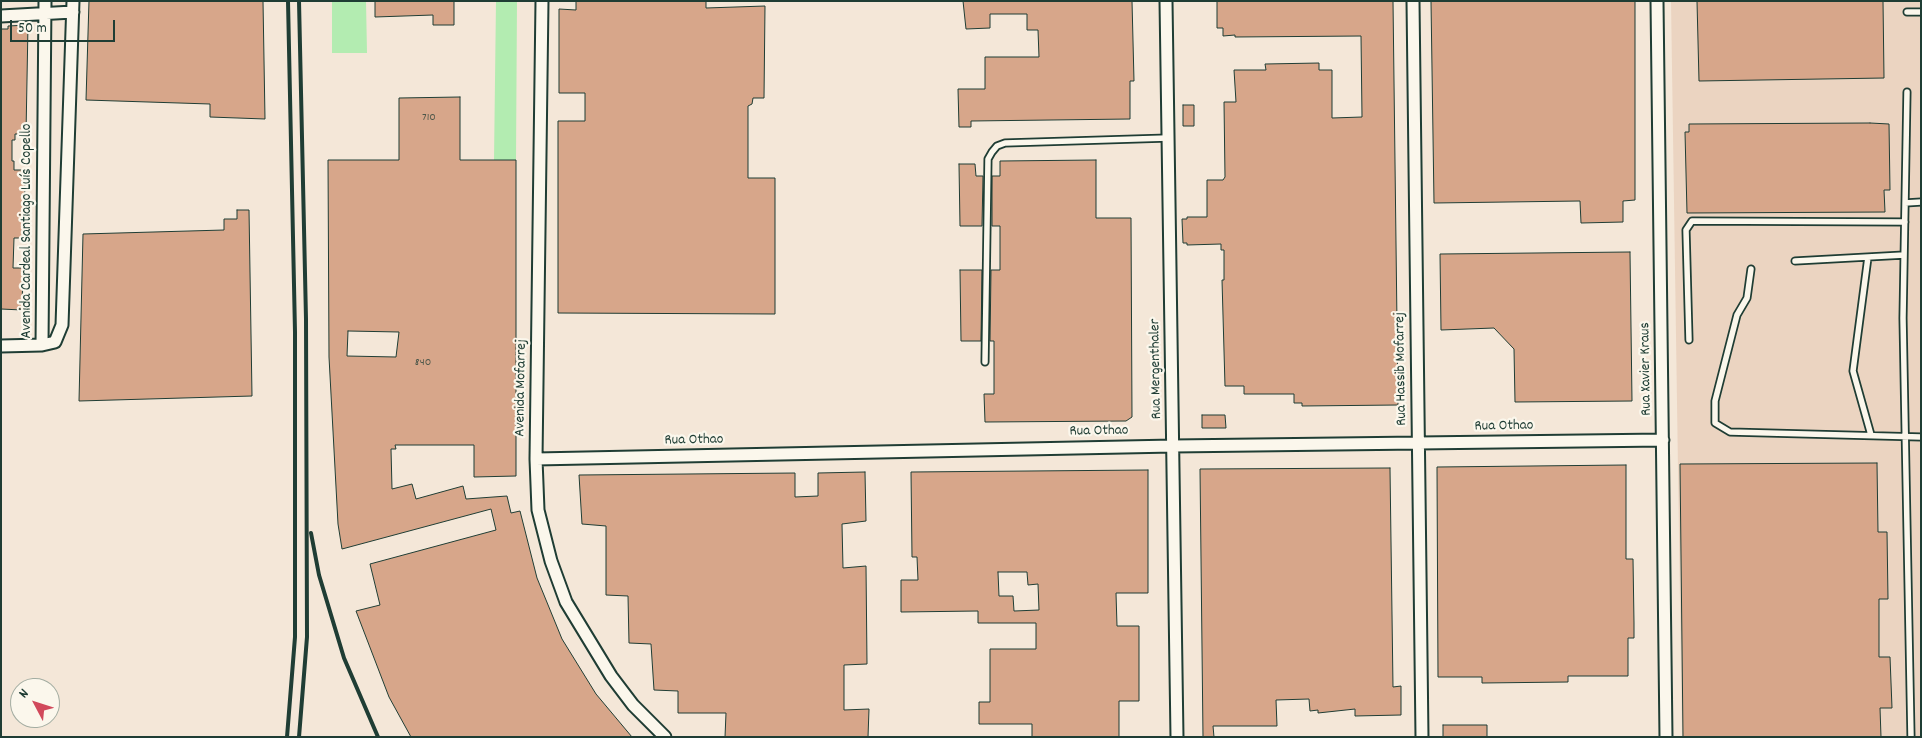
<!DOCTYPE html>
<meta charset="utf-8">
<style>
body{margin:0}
#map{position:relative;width:1922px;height:738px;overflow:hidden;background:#f4e7d8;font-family:Dekko,sans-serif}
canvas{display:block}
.frame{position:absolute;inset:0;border:2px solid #1f3d34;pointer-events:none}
.north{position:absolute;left:10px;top:678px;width:50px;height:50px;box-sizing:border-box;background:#fbf7ec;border:1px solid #a3ada2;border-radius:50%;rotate:310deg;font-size:14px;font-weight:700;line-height:20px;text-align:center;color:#1f3d34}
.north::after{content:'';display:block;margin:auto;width:18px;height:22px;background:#d1495b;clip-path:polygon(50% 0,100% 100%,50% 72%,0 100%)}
.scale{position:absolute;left:10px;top:20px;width:105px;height:22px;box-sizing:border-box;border:2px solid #1f3d34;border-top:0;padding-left:6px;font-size:15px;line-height:18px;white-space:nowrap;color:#1f3d34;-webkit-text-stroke:4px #fbf7ec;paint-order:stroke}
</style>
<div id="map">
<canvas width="1922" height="738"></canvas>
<div class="frame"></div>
<div class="north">N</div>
<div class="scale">50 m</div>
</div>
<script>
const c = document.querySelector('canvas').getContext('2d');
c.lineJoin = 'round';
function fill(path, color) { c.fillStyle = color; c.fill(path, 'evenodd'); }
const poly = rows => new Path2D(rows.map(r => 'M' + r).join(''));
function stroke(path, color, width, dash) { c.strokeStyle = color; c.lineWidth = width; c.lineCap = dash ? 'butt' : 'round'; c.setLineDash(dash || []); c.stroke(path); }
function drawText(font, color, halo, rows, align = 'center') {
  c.font = font + ' Dekko,sans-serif'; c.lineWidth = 4.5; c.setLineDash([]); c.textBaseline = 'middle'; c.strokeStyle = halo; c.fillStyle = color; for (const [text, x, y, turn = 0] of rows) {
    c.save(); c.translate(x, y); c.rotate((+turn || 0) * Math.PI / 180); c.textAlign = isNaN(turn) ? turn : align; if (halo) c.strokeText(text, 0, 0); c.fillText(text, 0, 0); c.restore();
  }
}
fill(poly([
 [1671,1,1921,1,1921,737,1682,737]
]), '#ebd4c1');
fill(poly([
 [332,1,366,1,367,53,332,53],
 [496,1,517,1,516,160,494,160]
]), '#b3ecb1');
const building = poly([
 [89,1,263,1,265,119,210,117,210,104,86,100,89,1],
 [375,1,454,1,454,25,433,25,433,15,375,17,375,1],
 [576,1,706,1,706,8,765,6,764,98,753,98,752,104,748,106,748,178,775,178,775,314,558,313,558,121,585,121,585,93,559,93,559,9,576,10,576,1],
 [963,1,1132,1,1134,81,1130,81,1130,119,971,121,971,127,959,127,958,89,985,89,985,57,1039,57,1038,30,1027,30,1027,14,990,14,990,28,966,29,963,1],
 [1217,1,1393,1,1398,405,1302,406,1302,403,1294,403,1294,394,1244,394,1244,386,1225,386,1222,280,1224,280,1224,250,1221,250,1221,244,1187,245,1187,243,1183,243,1182,219,1187,219,1187,217,1207,217,1207,180,1223,180,1225,177,1224,102,1236,102,1234,70,1266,70,1265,64,1319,63,1319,70,1332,70,1332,118,1362,117,1361,36,1235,37,1235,35,1223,36,1223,28,1217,28,1217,1],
 [1431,1,1635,1,1635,200,1623,201,1623,222,1581,223,1580,201,1434,203,1431,1],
 [1697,1,1883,1,1884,78,1699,81,1697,1],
 [28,25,26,134,15,134,15,140,12,140,12,161,14,161,14,170,23,170,22,178,25,179,24,238,14,238,13,268,23,268,22,310,1,309,1,29,8,29,8,26,28,25],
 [460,97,460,160,516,160,516,476,474,477,474,445,395,445,396,449,391,449,392,489,412,484,416,499,463,486,466,499,507,496,511,513,520,511,537,578,562,639,596,694,632,737,411,737,389,697,356,611,380,605,370,564,496,530,491,509,342,549,338,524,329,357,328,160,399,160,399,98,460,97],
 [348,331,399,332,396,357,347,356,348,331],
 [1183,105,1194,105,1194,126,1183,126,1183,105],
 [1870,123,1889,124,1890,190,1884,190,1885,212,1687,213,1685,132,1689,132,1689,124,1870,123],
 [1096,160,1096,218,1131,218,1132,417,1126,421,985,422,984,394,994,394,994,341,990,341,991,270,1000,270,1000,226,992,226,992,176,1000,176,1000,161,1096,160],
 [959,164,975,164,976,176,983,176,982,226,960,226,959,164],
 [237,210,249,210,252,396,79,401,83,234,224,230,224,219,237,219,237,210],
 [1630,252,1632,401,1515,402,1514,349,1494,328,1441,330,1440,254,1630,252],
 [960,270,982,270,981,341,961,341,960,270],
 [1202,415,1225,415,1226,428,1202,428,1202,415],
 [1877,463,1878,532,1887,532,1888,599,1879,599,1879,657,1890,657,1892,708,1880,708,1881,737,1683,737,1680,464,1877,463],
 [1626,465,1626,559,1633,559,1634,623,1634,638,1628,638,1628,676,1568,676,1568,682,1482,683,1482,677,1438,677,1437,467,1626,465],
 [1390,468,1393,687,1401,686,1401,715,1355,716,1355,709,1318,713,1318,710,1310,711,1309,699,1276,700,1277,726,1213,726,1214,737,1203,737,1200,469,1390,468],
 [1148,470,1148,593,1116,593,1117,626,1139,626,1139,701,1119,701,1119,737,1032,737,1032,724,979,724,979,702,990,702,990,649,1036,649,1036,623,978,623,978,611,901,612,901,580,918,580,917,557,912,557,911,472,1148,470],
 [998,572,1027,572,1028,585,1038,584,1039,610,1014,611,1013,596,999,596,998,572],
 [865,472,866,521,842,524,843,568,866,566,867,664,844,665,844,710,869,709,868,737,725,737,726,713,678,713,678,691,654,690,651,644,629,643,628,596,606,595,606,526,582,524,579,475,795,473,795,497,818,496,818,473,865,472],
 [1443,725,1487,725,1487,737,1443,737,1443,725]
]);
fill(building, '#d7a68a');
stroke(building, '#1f3d34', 1);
const service = poly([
 [1907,12,1921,12],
 [1907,92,1903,318,1911,737],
 [1905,203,1921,202],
 [1868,257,1853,371,1871,435],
 [1795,261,1904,255],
 [1751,269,1747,298,1737,315,1715,401,1715,423,1730,432,1921,437],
 [1689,340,1686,230,1692,221,1905,222],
 [985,362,988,159,992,152,997,146,1005,143,1168,138]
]);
const minor = poly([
 [45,1,42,345,55,342,62,325,73,1],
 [542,1,536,459,538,510,551,561,566,602,611,676,633,705,665,737],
 [1166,1,1177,737],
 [1413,1,1422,737],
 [1657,1,1666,737],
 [1,16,73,12],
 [1,346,42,345],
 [536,459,1173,446,1663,440]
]);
stroke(service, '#1f3d34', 9);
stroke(minor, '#1f3d34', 15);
stroke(service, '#fbf7ec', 5.5);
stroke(minor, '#fbf7ec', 11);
stroke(poly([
 [299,1,306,319,307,637,299,737],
 [311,533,319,575,344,658,378,737],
 [287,737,295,637,295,332,288,1]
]), '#1f3d34', 4);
drawText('12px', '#4d574a', null, [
 ["710",429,118],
 ["840",423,363]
]);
drawText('15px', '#1f3d34', '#fbf7ec', [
 ["Avenida Cardeal Santiago Luís Copello",28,231,-90],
 ["Rua Mergenthaler",1157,369,-91],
 ["Rua Hassib Mofarrej",1402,369,-91],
 ["Rua Xavier Kraus",1647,369,-91],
 ["Avenida Mofarrej",522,388,-89],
 ["Rua Othao",1504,427,-1],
 ["Rua Othao",1099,432,-1],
 ["Rua Othao",694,441,-1]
]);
</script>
